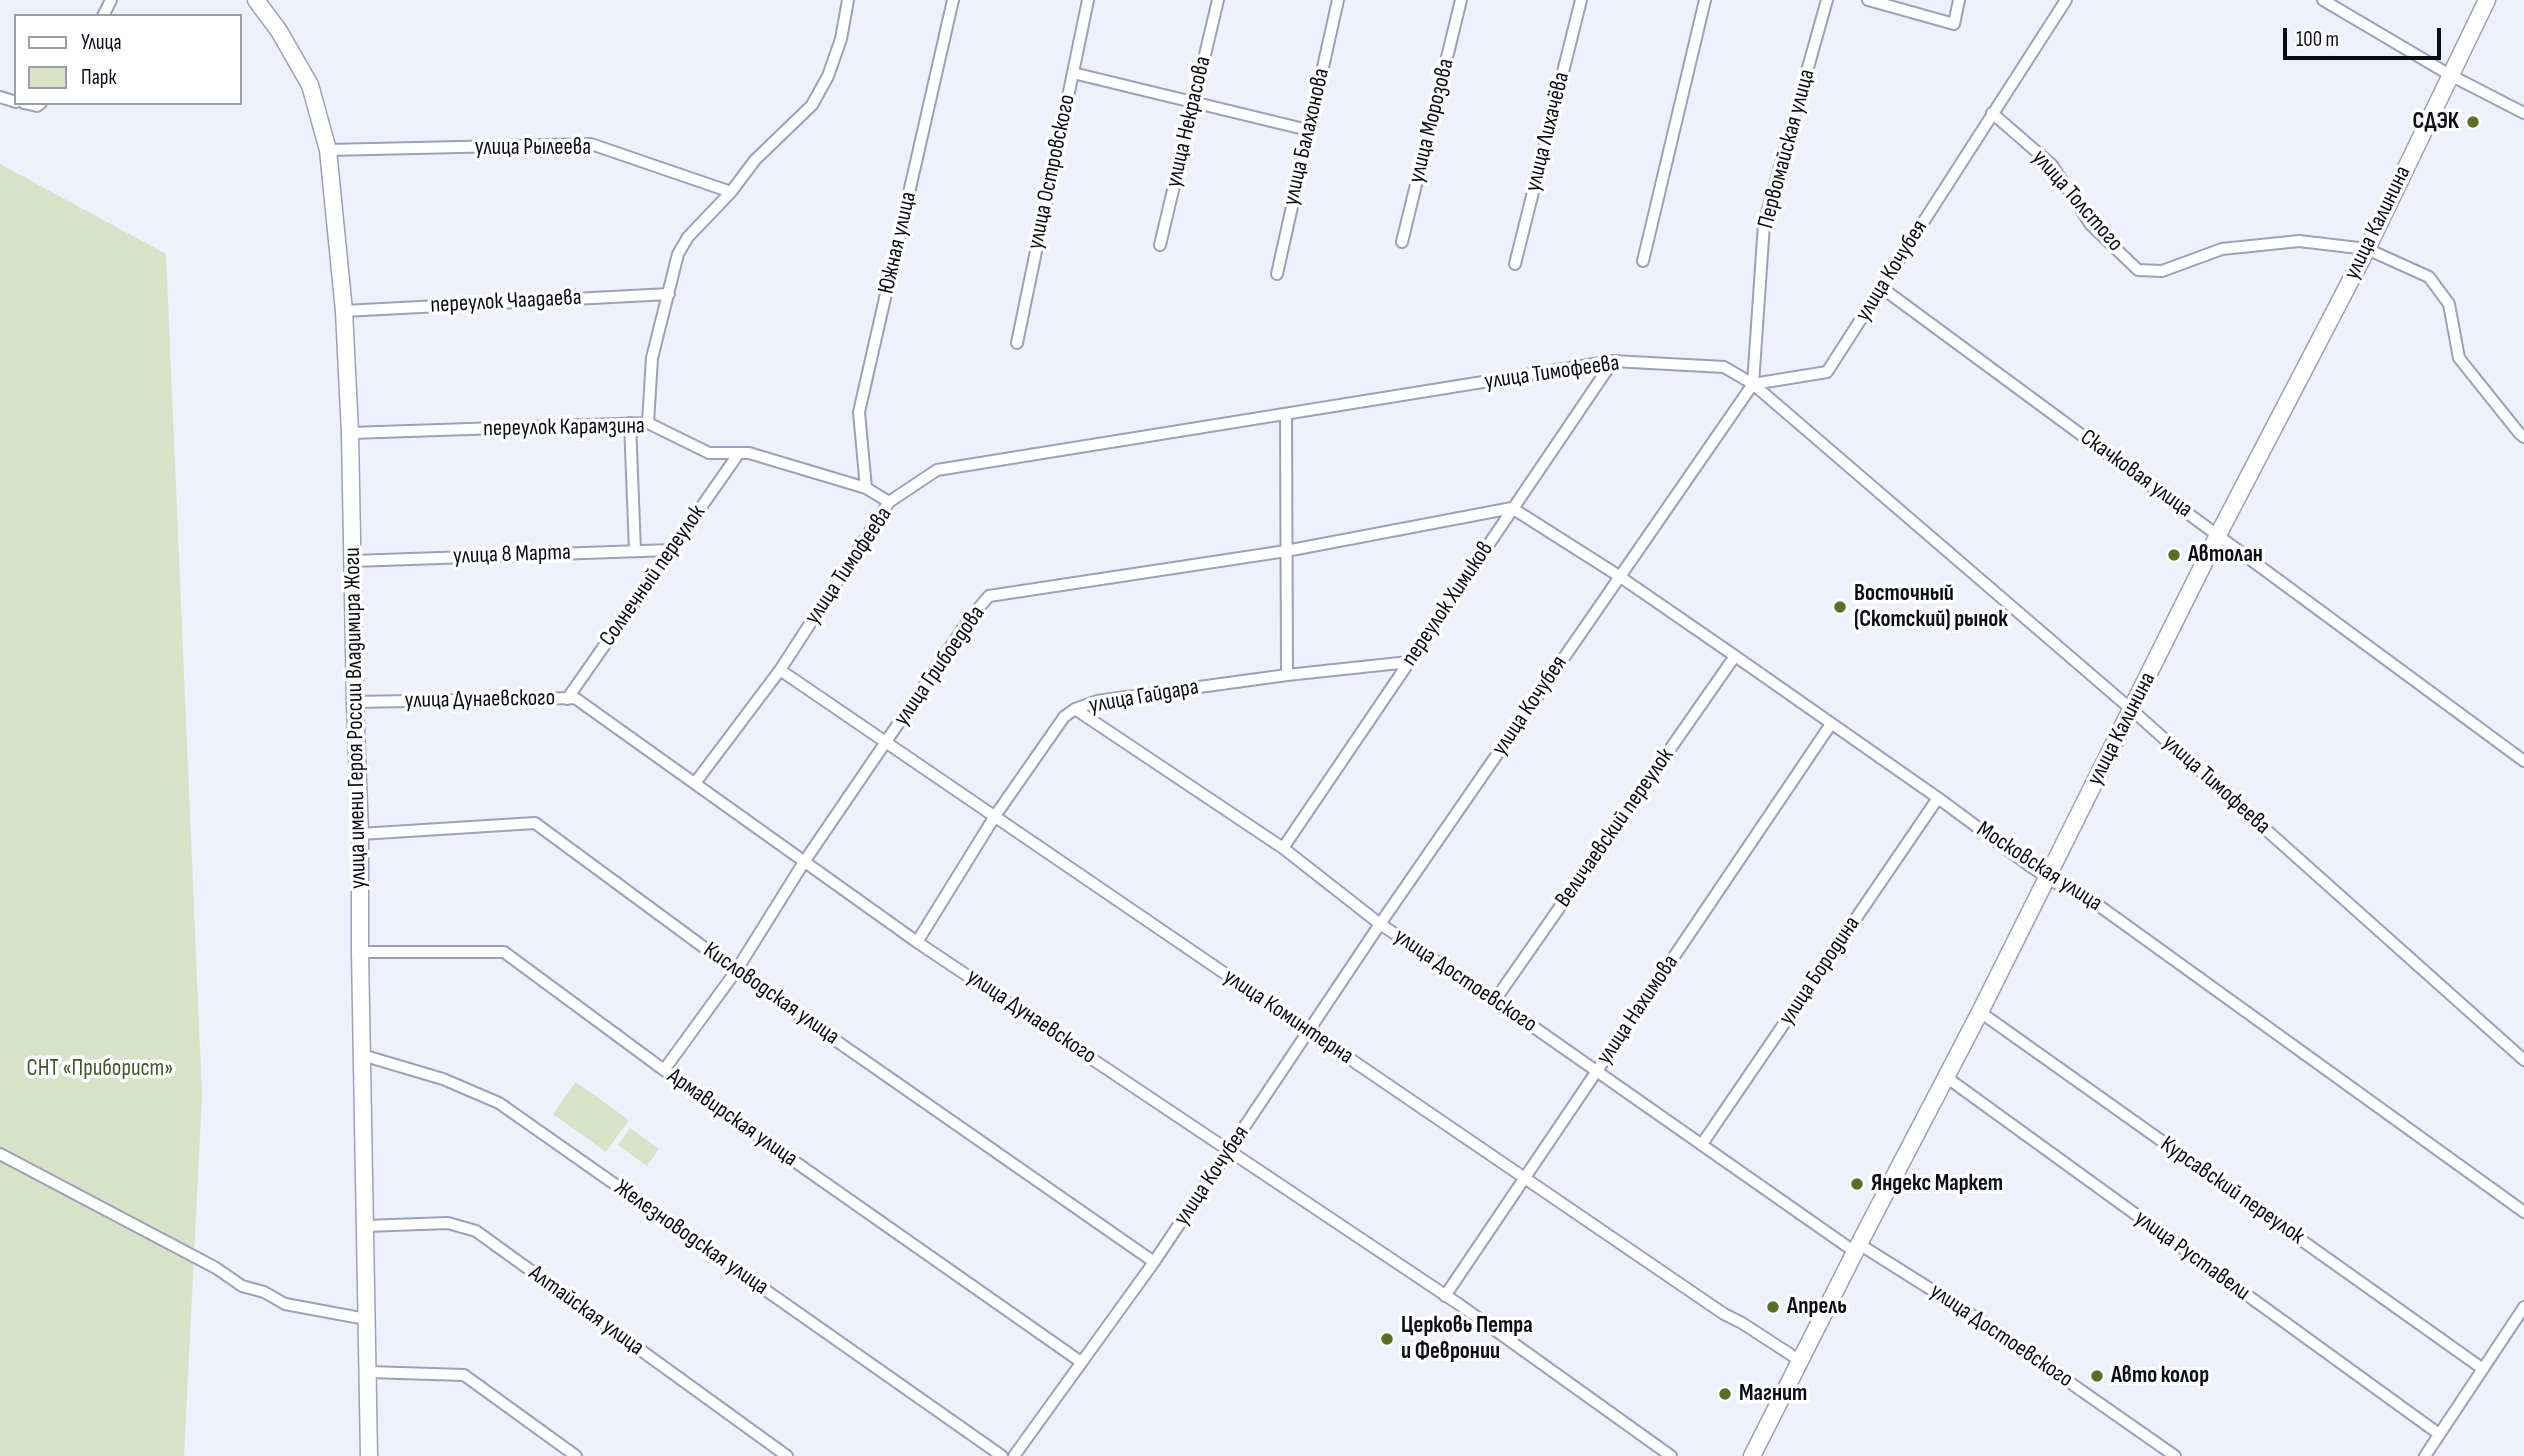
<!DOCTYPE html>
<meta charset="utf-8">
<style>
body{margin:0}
#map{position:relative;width:2524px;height:1456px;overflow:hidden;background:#eef0fb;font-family:"Sofia Sans Condensed",sans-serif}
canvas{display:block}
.legend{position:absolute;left:14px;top:14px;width:228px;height:91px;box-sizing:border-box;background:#fff;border:2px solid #9d9ea2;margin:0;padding:9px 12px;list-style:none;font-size:21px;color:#0b0c16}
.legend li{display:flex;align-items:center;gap:14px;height:35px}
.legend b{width:35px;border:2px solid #9d9ea2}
.scale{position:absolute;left:2283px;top:28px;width:158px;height:32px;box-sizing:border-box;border:4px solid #0b0c16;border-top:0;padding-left:9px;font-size:21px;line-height:24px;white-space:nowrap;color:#0b0c16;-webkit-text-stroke:5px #fff;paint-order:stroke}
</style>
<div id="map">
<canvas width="2524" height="1456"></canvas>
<ul class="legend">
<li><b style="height:9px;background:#fff"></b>Улица</li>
<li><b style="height:19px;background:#d7e2c7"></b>Парк</li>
</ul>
<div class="scale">100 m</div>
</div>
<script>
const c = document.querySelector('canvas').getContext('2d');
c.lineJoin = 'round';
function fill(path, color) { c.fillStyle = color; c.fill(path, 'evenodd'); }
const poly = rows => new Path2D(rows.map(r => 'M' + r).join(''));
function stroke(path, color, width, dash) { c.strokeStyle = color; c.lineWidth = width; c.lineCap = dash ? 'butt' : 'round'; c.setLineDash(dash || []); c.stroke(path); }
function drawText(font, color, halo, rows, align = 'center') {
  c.font = font + ' "Sofia Sans Condensed",sans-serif'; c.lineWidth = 7; c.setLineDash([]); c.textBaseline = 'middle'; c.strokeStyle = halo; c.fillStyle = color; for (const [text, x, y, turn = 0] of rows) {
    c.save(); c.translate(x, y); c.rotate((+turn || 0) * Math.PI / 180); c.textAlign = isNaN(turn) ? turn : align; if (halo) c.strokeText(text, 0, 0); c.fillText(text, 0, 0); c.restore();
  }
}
fill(poly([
 [0,164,166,254,202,1095,184,1456,0,1456],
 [576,1082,629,1120,606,1152,553,1114],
 [630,1128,659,1149,647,1166,618,1145]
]), '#d7e2c7');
const minor = poly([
 [1868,0,1954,24,1959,0],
 [2323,0,2450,75,2524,113],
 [103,16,111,0],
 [1073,73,1308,130],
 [0,97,16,102],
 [24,103,37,106,41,103],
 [1992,113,2052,165,2091,225,2138,270,2162,271,2222,249,2299,241,2367,249,2429,277,2449,304,2459,358,2519,433,2524,437],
 [328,150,591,144,731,192],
 [1402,242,1461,0],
 [1160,245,1218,0],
 [1643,261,1705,0],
 [1515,264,1581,0],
 [1277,274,1338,0],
 [1882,288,2524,761],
 [344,311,669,294],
 [1017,343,1088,0],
 [1753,384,1764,224,1827,0],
 [1286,415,1287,675],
 [630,423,635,551],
 [648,423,652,358,678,254,688,237,731,192,755,160,812,105,828,76,841,39,848,0],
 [350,433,648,423,709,453,749,453,866,488,889,502],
 [866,488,859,412,953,0],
 [353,561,671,550],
 [780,670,1724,1314,1742,1323,1799,1360],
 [567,699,739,453],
 [355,702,575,698,917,942,1460,1305,1671,1456],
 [1075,709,1283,848,1380,924,1495,1000,1855,1252],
 [695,783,780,670,889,502,937,470,1613,361,1724,367,1753,384,2132,710,2524,1060],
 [360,834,535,823,736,971,1154,1262],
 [1283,848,1613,361],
 [917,942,995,816,1064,717,1075,709,1097,701,1287,675,1409,662],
 [360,952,504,952,664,1070,1081,1362],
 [1495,1000,1735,656],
 [1980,1012,2483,1369],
 [362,1055,443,1079,499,1103,1002,1456],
 [664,1070,736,971,804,862,971,617,989,596,1286,551,1512,508,1619,576,1735,656,1938,798,2030,866,2058,884,2080,892,2524,1212],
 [1946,1077,2439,1434],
 [1702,1144,1938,798],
 [0,1154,216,1268,242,1286,264,1292,285,1304,366,1319],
 [365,1226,448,1223,476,1231,787,1456],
 [1859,1244,1986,1324,2175,1456],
 [1445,1296,1831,724],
 [368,1372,464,1375,576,1456],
 [1014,1456,1154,1262,1380,924,1753,384,1827,372,2066,0],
 [2425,1456,2524,1307]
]);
const secondary = poly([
 [256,0,279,31,310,85,328,150,344,311,350,433,355,702,360,834,360,952,369,1456],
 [1752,1456,1859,1244,1980,1012,2218,535,2367,249,2487,0]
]);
stroke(minor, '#9ca0bb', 14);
stroke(secondary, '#9ca0bb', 19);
stroke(minor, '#fff', 10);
stroke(secondary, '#fff', 16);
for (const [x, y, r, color] of [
 [2473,122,7,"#587022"],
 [2174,555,7,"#587022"],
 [1840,607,7,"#587022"],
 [1857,1184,7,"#587022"],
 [1773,1307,7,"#587022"],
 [1387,1339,7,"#587022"],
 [2097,1376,7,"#587022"],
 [1725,1394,7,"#587022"]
]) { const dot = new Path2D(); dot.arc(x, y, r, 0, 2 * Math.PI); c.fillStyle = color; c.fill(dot); stroke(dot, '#fff', 2.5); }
drawText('23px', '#0b0c16', '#fff', [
 ["улица Морозова",1432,121,-76],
 ["улица Некрасова",1189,122,-77],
 ["улица Лихачёва",1548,132,-76],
 ["улица Балахонова",1307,137,-77],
 ["улица Рылеева",533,148],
 ["Первомайская улица",1787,149,-75],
 ["улица Островского",1052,172,-78],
 ["улица Толстого",2077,201,49],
 ["улица Калинина",2378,223,-64],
 ["Южная улица",898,243,-77],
 ["улица Кочубея",1892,271,-58],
 ["переулок Чаадаева",506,302,-3],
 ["улица Тимофеева",1552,373,-8],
 ["переулок Карамзина",564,428,-1],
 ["Скачковая улица",2136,474,36],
 ["улица 8 Марта",512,555,-2],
 ["улица Тимофеева",849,566,-56],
 ["Солнечный переулок",653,576,-55],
 ["переулок Химиков",1448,604,-56],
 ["улица Грибоедова",940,666,-55],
 ["улица Гайдара",1144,697,-10],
 ["улица Дунаевского",480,700,-1],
 ["улица Кочубея",1530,706,-56],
 ["улица имени Героя России Владимира Жоги",356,718,-91],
 ["улица Калинина",2122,729,-63],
 ["улица Тимофеева",2216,785,42],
 ["Величаевский переулок",1615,828,-55],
 ["Московская улица",2039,867,33],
 ["улица Бородина",1820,971,-56],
 ["улица Достоевского",1465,981,34],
 ["Кисловодская улица",771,994,35],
 ["улица Нахимова",1638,1010,-56],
 ["улица Дунаевского",1031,1017,34],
 ["улица Коминтерна",1288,1017,34],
 ["Армавирская улица",732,1118,35],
 ["улица Кочубея",1212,1176,-56],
 ["Курсавский переулок",2232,1191,35],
 ["Железноводская улица",691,1238,35],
 ["улица Руставели",2192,1256,36],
 ["Алтайская улица",586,1311,36],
 ["улица Достоевского",2001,1336,34]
]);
drawText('bold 23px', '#0b0c16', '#fff', [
 ["СДЭК",2459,122,"right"],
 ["Автолан",2188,555],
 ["Восточный",1854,594],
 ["(Скотский) рынок",1854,620],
 ["Яндекс Маркет",1871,1184],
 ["Апрель",1787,1307],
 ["Церковь Петра",1401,1326],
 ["и Февронии",1401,1352],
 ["Авто колор",2111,1376],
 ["Магнит",1739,1394]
], 'left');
drawText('23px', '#435521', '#fff', [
 ["СНТ «Приборист»",100,1069]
]);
</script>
